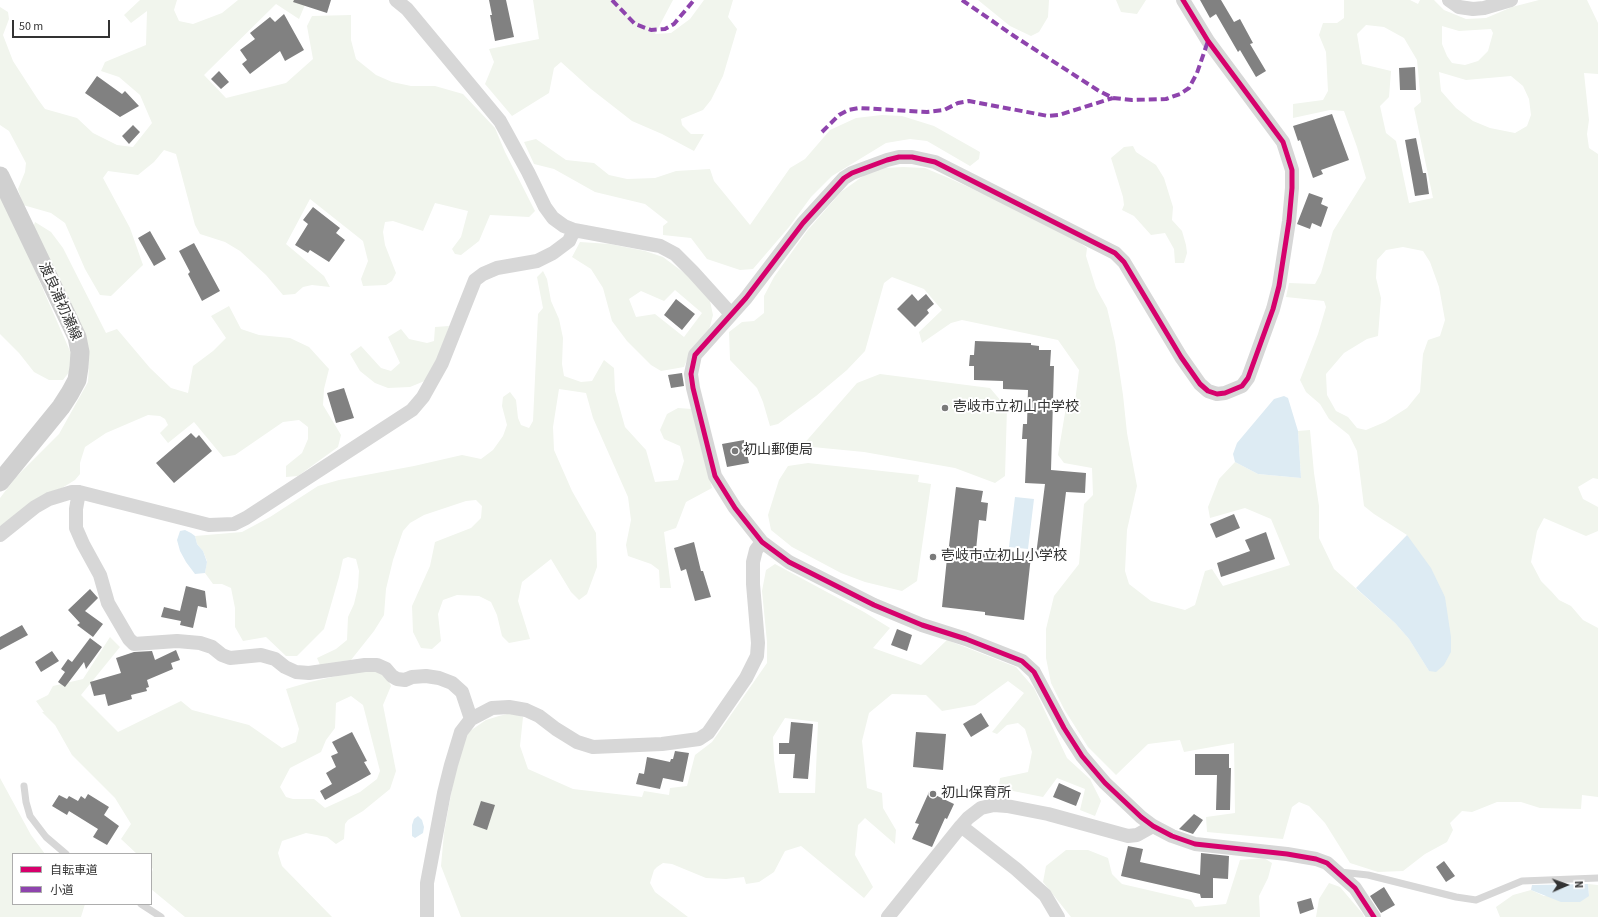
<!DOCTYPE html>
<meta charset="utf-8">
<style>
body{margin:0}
#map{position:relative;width:1598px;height:917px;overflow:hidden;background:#fff;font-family:"Source Sans 3","Noto Sans JP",sans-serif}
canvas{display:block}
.legend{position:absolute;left:12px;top:853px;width:140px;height:52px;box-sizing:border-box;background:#fff;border:1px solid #adadad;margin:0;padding:5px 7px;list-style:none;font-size:12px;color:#333}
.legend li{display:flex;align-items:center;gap:8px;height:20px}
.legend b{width:20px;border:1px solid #adadad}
.north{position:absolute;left:1546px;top:865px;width:40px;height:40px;-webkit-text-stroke:3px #fff;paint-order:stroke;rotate:88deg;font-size:11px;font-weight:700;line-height:16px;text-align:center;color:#333}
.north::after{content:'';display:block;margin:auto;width:14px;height:18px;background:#333;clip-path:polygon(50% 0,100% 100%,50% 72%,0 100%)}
.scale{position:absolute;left:12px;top:20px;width:98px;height:18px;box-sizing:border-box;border:2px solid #333;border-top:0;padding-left:5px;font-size:12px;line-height:14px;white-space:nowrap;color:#333;-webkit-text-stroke:3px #fff;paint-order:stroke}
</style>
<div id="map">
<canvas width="1598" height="917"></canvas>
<ul class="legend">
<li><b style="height:5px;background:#d6006c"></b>自転車道</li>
<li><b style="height:5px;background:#8e44ad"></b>小道</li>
</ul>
<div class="north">N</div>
<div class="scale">50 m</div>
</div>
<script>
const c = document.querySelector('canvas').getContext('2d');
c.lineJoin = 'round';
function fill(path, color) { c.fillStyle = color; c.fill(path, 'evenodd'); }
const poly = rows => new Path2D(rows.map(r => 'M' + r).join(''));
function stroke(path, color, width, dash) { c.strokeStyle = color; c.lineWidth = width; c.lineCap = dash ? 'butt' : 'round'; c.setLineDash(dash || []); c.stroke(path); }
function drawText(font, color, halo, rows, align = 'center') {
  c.font = font + ' "Source Sans 3","Noto Sans JP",sans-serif'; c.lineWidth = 4; c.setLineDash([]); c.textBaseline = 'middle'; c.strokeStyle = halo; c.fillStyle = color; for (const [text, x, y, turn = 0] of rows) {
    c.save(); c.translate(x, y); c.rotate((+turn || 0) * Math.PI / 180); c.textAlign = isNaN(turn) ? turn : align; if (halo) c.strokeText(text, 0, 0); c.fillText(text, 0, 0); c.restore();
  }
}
fill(poly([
 [140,0,177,0,174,10,179,21,193,24,222,13,238,0,307,0,299,19,276,4,204,75,226,98,286,83,313,59,307,26,312,16,351,15,351,40,356,59,376,75,392,82,411,86,435,86,463,94,495,128,505,152,535,211,529,217,490,215,479,241,461,255,455,254,452,249,461,237,468,211,435,203,423,231,393,221,385,222,383,232,385,245,396,273,392,281,386,285,363,286,361,279,368,261,363,241,310,199,286,244,324,276,330,287,312,285,303,287,295,294,283,295,266,275,240,251,225,242,200,234,195,225,176,154,164,150,154,162,138,175,108,171,103,178,130,228,143,265,111,296,100,295,85,269,65,223,51,213,23,205,18,189,25,172,26,163,9,131,0,125,0,7,8,12,9,19,3,35,13,61,37,98,45,109,77,118,93,133,117,145,133,147,152,123,140,95,119,77,101,71,105,62,146,45,147,11,131,23,124,15],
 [533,0,673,0,655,34,671,33,690,19,704,0,733,0,728,17,737,29,723,76,711,100,703,110,681,119,682,125,691,134,704,134,694,151,662,134,632,121,591,89,561,62,554,68,549,93,512,116,485,84,494,62,489,49,539,39],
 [978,0,1049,0,1048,17,1039,32,1031,36,1010,26],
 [1116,0,1146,0,1137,14,1121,12],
 [1344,0,1410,0,1418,4,1420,0,1434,0,1444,10,1466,19,1486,18,1512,7,1539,0,1587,0,1598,23,1598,74,1584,73,1589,120,1587,134,1589,148,1598,154,1598,479,1593,478,1578,487,1583,499,1598,507,1598,531,1586,536,1544,518,1537,531,1531,562,1541,581,1551,591,1559,600,1571,606,1583,620,1598,628,1598,797,1582,795,1581,809,1540,808,1521,802,1497,802,1472,812,1462,811,1450,823,1453,830,1447,842,1425,854,1403,871,1378,872,1350,863,1325,823,1309,806,1299,802,1292,807,1283,839,1207,832,1206,817,1235,813,1234,743,1184,752,1180,740,1148,744,1116,775,1088,747,1064,709,1051,683,1046,658,1046,629,1054,596,1079,564,1084,504,1093,495,1092,468,1064,463,1058,455,1066,407,1075,402,1079,370,1058,340,962,320,951,323,922,343,919,332,942,310,924,289,892,277,884,283,865,351,847,370,816,396,778,424,770,426,763,402,757,388,730,360,729,332,742,322,754,321,764,313,764,296,774,277,807,231,841,192,866,174,885,168,903,167,925,168,951,179,1063,231,1087,248,1086,256,1096,288,1107,308,1115,342,1123,395,1127,433,1137,486,1127,530,1125,571,1129,584,1151,601,1185,610,1195,605,1205,571,1212,569,1223,586,1290,565,1271,519,1245,508,1210,518,1208,507,1219,479,1235,462,1258,474,1301,478,1298,431,1310,430,1314,473,1319,506,1319,538,1334,569,1395,623,1409,639,1429,671,1407,535,1374,514,1364,506,1357,451,1349,435,1329,419,1320,404,1306,392,1300,380,1318,334,1326,307,1324,301,1286,297,1289,283,1315,284,1321,273,1333,231,1366,178,1357,147,1344,111,1330,110,1293,118,1293,104,1323,100,1328,91,1326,52,1319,35,1323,23,1337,23,1344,18],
 [1366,25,1384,27,1404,38,1417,60,1421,102,1414,108,1433,198,1409,203,1396,141,1386,133,1380,106,1389,97,1391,71,1362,64,1357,34],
 [1442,26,1459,31,1491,29,1493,33,1488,51,1478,61,1465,65,1452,63,1447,56,1442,44],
 [1439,72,1466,80,1511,76,1523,86,1529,99,1531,115,1527,126,1515,133,1490,128,1473,121,1456,108,1441,91],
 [1403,247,1423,251,1430,262,1439,287,1445,320,1440,336,1428,340,1423,354,1420,392,1407,408,1385,422,1366,430,1357,428,1348,417,1336,411,1327,395,1326,374,1344,353,1367,339,1378,336,1381,298,1376,278,1377,260,1386,250],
 [882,115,902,116,934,126,980,152,979,159,970,166,927,141,910,139,886,143,832,176,811,197,789,227,753,269,740,270,707,259,691,238,663,235,663,226,668,222,645,204,595,192,554,169,534,164,524,142,536,139,566,160,594,163,609,175,627,179,655,178,676,171,710,169,714,181,750,225,790,168,805,159,830,130,856,118],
 [1133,146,1136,152,1156,165,1164,178,1173,207,1172,220,1182,231,1186,245,1187,253,1184,263,1175,263,1174,249,1165,233,1151,235,1134,216,1122,210,1124,205,1123,197,1111,158,1124,147],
 [0,196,21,239,73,358,70,371,63,380,49,380,34,372,19,353,0,334],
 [35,222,51,232,63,248,106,333,117,329,150,368,171,388,188,393,193,366,213,351,226,338,211,316,229,306,241,329,259,335,290,338,309,347,329,369,324,389,323,405,341,435,338,447,298,476,286,477,286,466,302,453,308,439,308,427,299,420,283,422,235,455,223,457,194,422,168,443,160,433,168,425,165,419,160,416,148,415,106,433,85,447,80,463,80,474,75,480,0,526,0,498,16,477,59,434,88,382,89,363,87,344,32,231],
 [580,242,610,244,645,251,663,257,695,281,710,301,713,315,709,330,692,348,684,367,661,371,651,365,627,341,612,321,603,288,591,269,572,257],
 [675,290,702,313,684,337,655,314,636,317,629,299,641,291,664,301],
 [543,271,547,279,551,301,559,319,563,338,562,364,564,376,581,382,592,381,604,360,614,368,615,391,625,427,646,450,655,482,678,480,684,461,680,446,664,439,660,430,667,414,678,408,692,409,712,488,686,502,676,528,664,532,671,588,660,588,659,570,651,564,628,556,626,545,631,520,628,497,593,418,586,393,559,389,553,427,554,450,572,491,596,533,597,567,587,594,579,600,571,592,551,559,522,582,518,601,530,639,509,643,502,636,497,615,491,602,479,596,457,595,443,600,438,614,441,641,432,649,421,648,413,632,412,606,430,566,435,542,471,528,481,518,482,506,476,500,466,501,424,515,410,523,403,531,393,560,386,589,384,615,374,631,351,660,320,665,317,658,336,649,347,640,348,617,354,604,358,587,359,571,356,559,348,557,343,559,339,577,324,629,297,656,286,656,266,637,243,641,235,627,235,608,231,588,222,584,213,584,205,573,207,561,203,551,197,544,195,536,242,532,270,517,318,486,339,480,414,466,462,455,481,459,493,450,503,436,507,425,502,406,503,397,510,392,516,400,518,418,521,425,529,428,533,421,538,314,543,308,537,277],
 [449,326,439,358,427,380,410,387,388,388,375,383,360,371,350,354,361,346,381,368,391,371,400,363,388,337,401,329,409,339,427,343,434,341,435,327],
 [880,374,990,388,1007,408,1005,476,995,483,955,468,864,452,802,446,857,383],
 [808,463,919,475,918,482,931,484,917,581,902,591,865,582,841,573,792,547,771,530,768,515,779,480,788,466],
 [775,564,864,612,890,628,873,648,921,665,947,640,1016,667,1034,688,1067,758,1090,779,1101,801,1095,816,1080,810,1085,789,1057,778,1043,797,998,788,1000,778,1028,772,1032,752,1025,729,1018,723,1007,725,997,734,992,732,1024,693,1008,681,975,705,942,711,926,695,892,694,869,713,862,741,867,788,882,793,883,808,896,830,895,844,865,818,858,825,855,855,873,887,864,898,801,846,785,851,774,872,759,882,746,884,744,877,726,879,706,878,672,864,663,863,657,867,654,870,650,883,655,892,688,917,461,917,441,866,444,833,460,745,470,731,486,720,499,716,511,713,523,717,520,746,528,769,573,789,642,797,644,791,669,795,670,788,687,786,695,755,712,742,767,663,767,642,762,591,766,570],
 [785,718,818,722,815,793,779,793,774,760,773,737],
 [110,637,120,647,81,695,118,732,181,701,192,710,249,725,282,748,296,742,299,729,286,689,310,682,363,670,377,669,387,678,391,686,383,705,396,771,390,789,363,811,348,820,345,824,344,839,336,844,327,837,306,833,282,841,278,853,282,866,332,917,185,917,151,889,151,875,153,869,151,867,151,854,137,854,121,839,131,824,115,798,72,755,55,725,42,712,44,712,36,701,48,695,53,686,83,679],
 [351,696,363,705,380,771,377,779,360,792,325,808,314,799,293,799,286,797,280,787,290,768,321,752,326,740,335,728,336,703],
 [0,778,31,835,45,854,13,854,13,904,85,904,81,917,0,917],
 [1066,850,1088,850,1108,858,1112,874,1122,884,1191,900,1195,907,1226,904,1240,860,1264,858,1272,863,1268,878,1259,896,1260,917,1071,917,1043,882,1046,866],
 [1329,883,1340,887,1363,914,1364,917,1316,917,1319,899],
 [1588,884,1598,885,1598,917,1500,917,1496,907,1513,895,1531,890,1544,896,1589,896]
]), '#f1f5ed');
fill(poly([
 [1284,396,1288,398,1298,431,1301,478,1258,474,1235,462,1233,454,1237,443,1274,399],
 [1015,497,1034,499,1028,549,1009,547],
 [185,530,191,533,195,536,197,544,203,551,207,562,205,573,195,574,186,562,180,551,177,540,180,531],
 [1407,535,1431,568,1445,597,1451,637,1451,652,1444,665,1436,672,1429,671,1409,639,1395,623,1356,588],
 [418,816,422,820,424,827,423,833,415,838,412,836,412,825,414,819],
 [1588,884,1589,896,1580,902,1561,902,1531,890,1532,885]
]), '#ddebf3');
fill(poly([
 [294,0,331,0,327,13,293,2],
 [489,0,506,0,514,37,495,41,490,15,492,15],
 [1200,0,1221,0,1234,22,1240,19,1253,43,1250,44,1266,71,1256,77,1240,50,1238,52,1216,14,1210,18],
 [284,14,304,50,285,61,280,51,250,74,242,64,247,60,240,50,255,39,250,33,270,17,275,22],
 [1415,67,1416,90,1400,90,1399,68],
 [219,71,229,82,221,89,211,79],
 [97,76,122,94,125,91,139,106,120,117,85,93],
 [1332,114,1349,160,1321,170,1323,174,1313,178,1300,140,1298,141,1293,126],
 [133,125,140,132,129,144,122,136],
 [1416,138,1423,173,1426,173,1429,194,1415,196,1405,140],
 [1309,193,1323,198,1321,204,1328,207,1321,227,1312,223,1310,229,1297,224],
 [313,207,340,228,336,233,345,240,329,262,310,250,308,253,295,245,308,224,303,220],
 [150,231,166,259,154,266,138,238],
 [194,243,220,291,202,301,188,274,190,272,179,251],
 [912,294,918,301,926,294,934,304,927,310,929,313,915,327,897,309],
 [676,299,695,314,682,330,664,315],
 [975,341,1031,343,1031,345,1039,346,1039,350,1051,350,1050,366,1054,366,1051,470,1086,473,1085,493,1066,492,1058,557,1036,555,1045,484,1025,483,1027,439,1022,439,1023,424,1027,424,1028,390,1003,389,1003,381,974,380,974,366,969,366,970,355,974,355],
 [682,373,684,386,671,388,668,375],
 [344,388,354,418,336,423,327,393],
 [191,433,196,438,199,435,212,451,174,483,156,463],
 [744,440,749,463,727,467,722,444],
 [956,487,983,491,981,502,988,503,986,521,979,520,976,550,1031,556,1024,620,985,615,985,612,942,607,947,558,946,558,947,546,949,546],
 [1234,514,1240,528,1216,538,1210,524],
 [1266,532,1275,559,1221,577,1217,563,1250,551,1245,540],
 [694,542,701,571,703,571,711,597,695,601,686,569,681,571,674,548],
 [186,586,205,591,207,608,198,606,193,628,180,625,181,621,161,617,164,607,180,611],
 [90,589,98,598,85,611,103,624,93,637,77,625,80,623,68,610],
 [22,625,28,635,0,650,0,637],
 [897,629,912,635,907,651,891,645],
 [90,638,102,647,86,669,84,662,65,687,58,682,65,672,61,669,68,659,72,662],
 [176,650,180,660,171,663,173,669,147,680,149,687,146,688,147,691,131,695,132,699,108,706,105,694,94,696,90,682,121,673,116,658,134,652,152,651,155,660],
 [52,651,59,661,41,672,35,662],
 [981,713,989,726,971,737,963,724],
 [791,722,813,724,808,779,793,778,795,754,779,754,779,743,789,743],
 [352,732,367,761,364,762,371,774,325,800,320,791,332,784,326,773,336,767,331,756,338,753,332,742],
 [916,732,946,734,943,770,913,767],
 [675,751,689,753,683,782,663,778,660,789,636,784,639,773,644,774,647,757,670,762,671,759,673,759],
 [1195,754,1229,754,1229,768,1231,768,1230,810,1216,810,1217,775,1195,775],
 [1059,783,1081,793,1076,806,1053,797],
 [929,792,954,804,947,819,945,818,932,847,912,839,919,824,915,823],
 [88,794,109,807,104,815,119,826,107,845,93,837,98,829,69,811,67,815,52,806,59,795,67,799,69,796,78,801,81,796,85,799],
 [481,801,495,805,487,830,473,825],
 [1194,814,1203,820,1193,834,1179,829],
 [1128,846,1143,849,1140,862,1200,875,1201,853,1229,856,1228,879,1213,878,1213,898,1201,898,1200,894,1121,876],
 [1444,861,1455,876,1446,882,1436,867],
 [1384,887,1395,905,1381,913,1370,896],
 [1311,898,1314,909,1300,914,1297,902]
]), '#818181');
stroke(poly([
 [24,786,26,802,30,816,46,837,66,854],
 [1340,872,1368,875,1456,897,1476,900,1522,881,1598,878],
 [141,904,161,917]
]), '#d7d7d7', 7);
stroke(poly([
 [396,0,407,9,500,121,528,172,545,207,553,218,564,226,574,230,660,246,675,254,693,272,731,314],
 [1183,0,1208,41,1283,142,1292,170,1292,188,1289,221,1279,286,1273,309,1248,378,1242,386,1225,393,1217,394,1208,391,1200,384,1181,357,1124,262,1115,253,935,162,912,157,899,157,887,160,852,173,844,178,803,223,746,298,695,355,691,374,693,388,715,476,735,508,762,542,789,562,874,605,922,625,966,639,1022,661,1034,672,1064,728,1082,756,1105,783,1141,817,1153,826,1172,836,1195,844,1287,854,1316,859,1327,863,1355,888,1374,917],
 [1449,0,1459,7,1473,9,1484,8,1511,0],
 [79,492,76,509,76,528,83,544,100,575,108,603,129,639,134,644,177,641,200,643,212,647,222,655,230,658,261,655,275,659,285,667,296,672,309,673,365,665,377,665,386,669,392,676,397,679,405,680,412,677,426,676,439,678,452,683,462,692,471,719],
 [0,535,35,507,49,499,72,492,79,492,209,525,234,524,246,518,412,410,423,397,442,363,475,280,483,274,497,268,537,261,553,253,569,241,574,230],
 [961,826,1016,869,1045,895,1058,917],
 [427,917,427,883,444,793,451,765,461,732,471,719,492,708,509,707,526,710,539,716,556,729,577,742,593,747,662,744,699,739,708,733,746,678,757,656,758,643,753,584,753,562,756,550,762,542],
 [888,917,961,826,968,818,981,808,994,805,1007,806,1048,814,1128,836,1137,835,1153,826]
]), '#d7d7d7', 14);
stroke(poly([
 [0,176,77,337,80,352,79,367,77,380,70,393,61,407,0,482]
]), '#d0d0d0', 19);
stroke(poly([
 [612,0,635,24,651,30,665,29,674,24,694,0],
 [962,0,1014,36,1099,91,1113,98,1132,100,1166,99,1180,94,1189,88,1197,73,1208,41],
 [822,132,839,115,848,110,859,108,927,112,944,110,958,103,969,101,1048,116,1059,115,1113,98]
]), '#8e44ad', 4, [8, 4]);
stroke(poly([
 [1183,0,1208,41,1283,142,1292,170,1292,188,1289,221,1279,286,1273,309,1248,378,1242,386,1225,393,1217,394,1208,391,1200,384,1181,357,1124,262,1115,253,935,162,912,157,899,157,887,160,852,173,844,178,803,223,746,298,695,355,691,374,693,388,715,476,735,508,762,542,789,562,874,605,922,625,966,639,1022,661,1034,672,1064,728,1082,756,1105,783,1141,817,1153,826,1172,836,1195,844,1287,854,1316,859,1327,863,1355,888,1374,917]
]), '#d6006c', 5);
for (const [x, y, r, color] of [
 [945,408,4,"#7a7a7a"],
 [735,451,4,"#7a7a7a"],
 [933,557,4,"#7a7a7a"],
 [933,794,4,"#7a7a7a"]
]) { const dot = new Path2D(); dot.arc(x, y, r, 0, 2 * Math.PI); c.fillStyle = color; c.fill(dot); stroke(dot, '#fff', 1.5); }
drawText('14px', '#333', '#fff', [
 ["渡良浦初瀬線",59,302,66]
]);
drawText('14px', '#333', '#fff', [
 ["壱岐市立初山中学校",953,408],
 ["初山郵便局",743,451],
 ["壱岐市立初山小学校",941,557],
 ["初山保育所",941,794]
], 'left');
</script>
